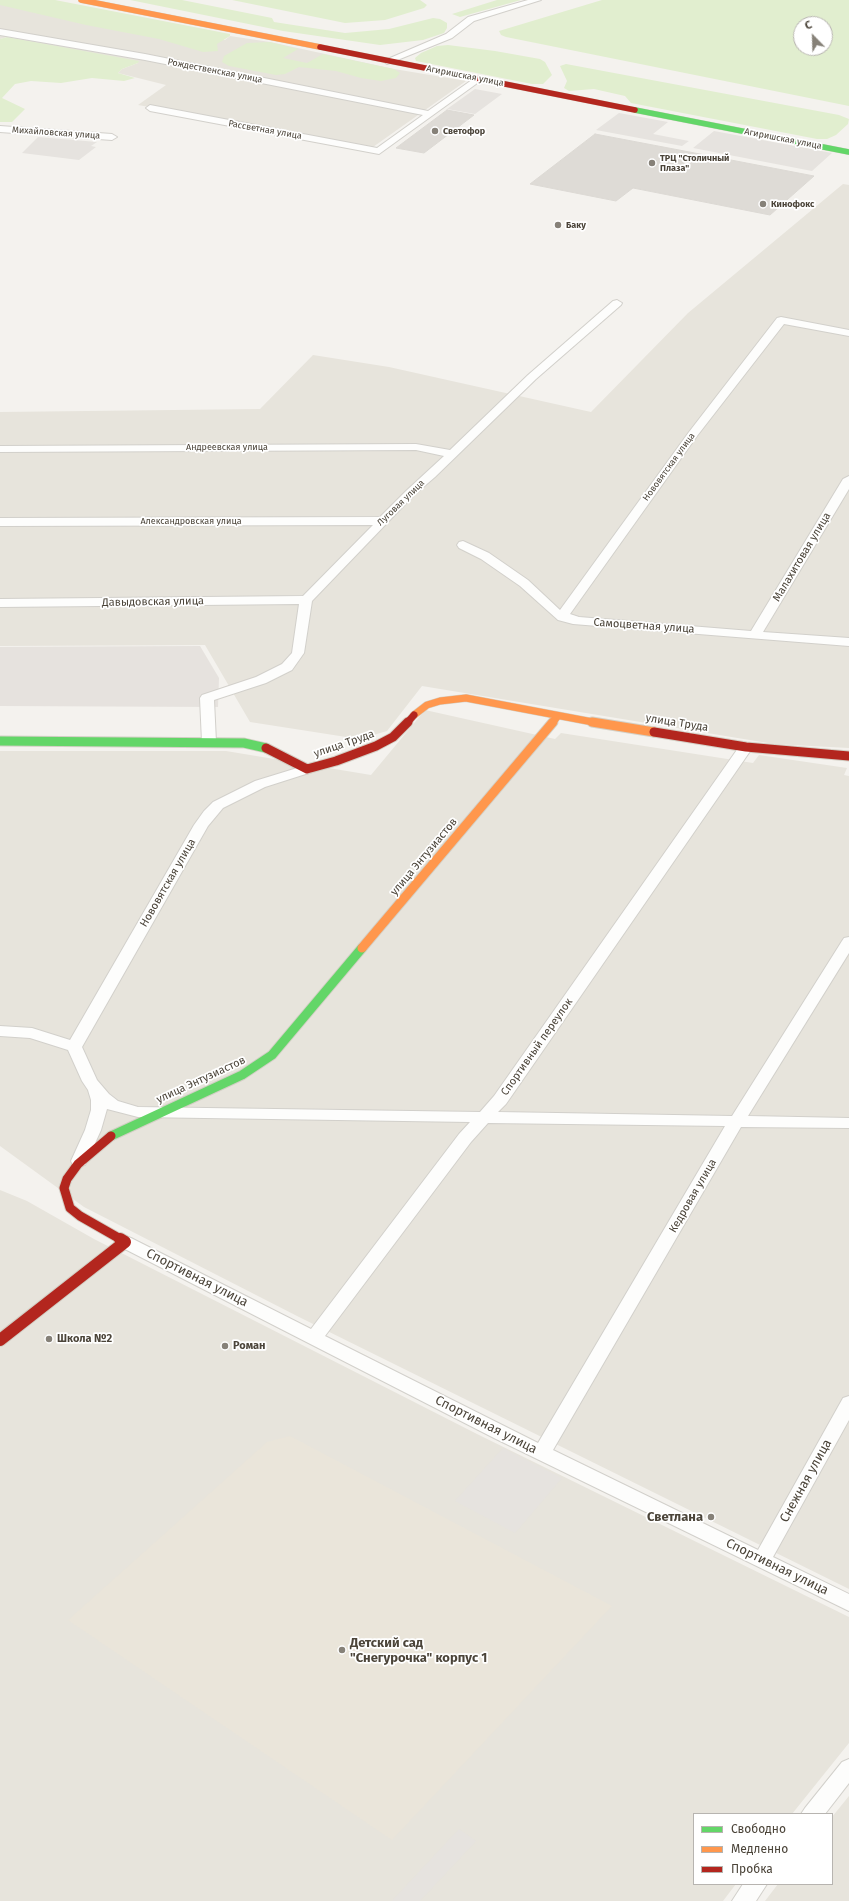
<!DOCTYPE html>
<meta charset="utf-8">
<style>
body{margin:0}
#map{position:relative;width:849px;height:1901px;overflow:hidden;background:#f4f2ee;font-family:"Fira Sans",sans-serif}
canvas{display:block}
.legend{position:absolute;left:693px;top:1813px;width:140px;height:72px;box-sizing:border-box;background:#fff;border:1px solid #b7b4b0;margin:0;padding:5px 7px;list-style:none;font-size:12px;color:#4b4439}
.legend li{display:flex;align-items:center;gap:8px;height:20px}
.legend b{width:20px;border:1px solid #b7b4b0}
.north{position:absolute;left:793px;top:16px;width:40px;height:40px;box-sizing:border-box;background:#fff;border:1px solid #b7b4b0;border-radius:50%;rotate:337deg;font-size:11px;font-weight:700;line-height:16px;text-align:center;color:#4b4439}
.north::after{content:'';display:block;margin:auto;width:14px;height:18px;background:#868178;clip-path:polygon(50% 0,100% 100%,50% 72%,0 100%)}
</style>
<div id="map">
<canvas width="849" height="1901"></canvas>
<ul class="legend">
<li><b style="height:5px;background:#63d668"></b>Свободно</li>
<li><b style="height:5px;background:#ff974d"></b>Медленно</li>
<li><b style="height:5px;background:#b3261e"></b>Пробка</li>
</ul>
<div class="north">С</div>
</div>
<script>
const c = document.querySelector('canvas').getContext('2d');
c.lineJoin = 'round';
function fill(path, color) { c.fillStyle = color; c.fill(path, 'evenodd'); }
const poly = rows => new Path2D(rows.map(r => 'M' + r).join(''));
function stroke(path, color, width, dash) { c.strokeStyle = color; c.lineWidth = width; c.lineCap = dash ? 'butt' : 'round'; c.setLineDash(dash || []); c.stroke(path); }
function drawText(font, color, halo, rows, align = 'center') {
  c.font = font + ' "Fira Sans",sans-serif'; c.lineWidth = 3.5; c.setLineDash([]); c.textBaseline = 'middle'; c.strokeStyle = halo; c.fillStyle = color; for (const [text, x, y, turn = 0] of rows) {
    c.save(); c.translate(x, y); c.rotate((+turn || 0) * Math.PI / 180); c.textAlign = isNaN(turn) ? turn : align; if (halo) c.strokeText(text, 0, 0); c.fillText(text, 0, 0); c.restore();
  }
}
fill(poly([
 [0,0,37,0,225,40,230,36,270,42,394,69,466,81,373,147,138,105,166,85,118,73,122,69,138,63,7,37,0,39],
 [843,184,849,185,849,748,774,744,422,686,387,731,359,739,250,722,205,645,0,646,0,412,260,409,313,355,389,367,591,412,688,313],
 [425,710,555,739,561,733,753,763,759,755,847,768,844,775,849,776,849,1589,299,1317,84,1207,0,1146,0,751,226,751,371,775],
 [0,1190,27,1201,94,1239,477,1434,849,1617,849,1743,792,1814,694,1814,694,1884,736,1884,723,1901,0,1901],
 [849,1796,849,1901,765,1901,778,1884,832,1884,832,1817]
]), '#e7e4dc');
fill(poly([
 [200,646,219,678,218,707,0,706,0,647]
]), '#e6e2de');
fill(poly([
 [290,1436,612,1606,392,1840,68,1620,267,1442]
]), '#eae5da');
fill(poly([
 [0,0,55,0,230,34,230,36,217,44,218,51,203,52,159,39,86,25,0,5],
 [130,0,182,0,272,18,274,22,345,33,389,29,433,18,440,19,447,23,447,28,444,33,423,40,380,45,283,31],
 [232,0,420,0,427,5,424,8,385,20,345,23],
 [497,0,521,0,460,17,452,14],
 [602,0,849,0,849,106,506,37,501,35,499,31],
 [801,24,825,24,825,48,801,48],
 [7,37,139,61,138,63,122,69,118,73,135,78,124,81,92,78,61,83,31,81,15,84,2,98,25,109,12,122,0,122,0,39],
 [270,42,298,49,283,58,307,63,323,54,394,69,400,73,396,78,381,81,361,78,336,71,299,67,285,74,276,75,229,66,222,62,224,56,247,43],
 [448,45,495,51,540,59,545,62,552,75,543,84,532,84,416,61,415,58,421,53,437,46],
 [566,64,839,115,849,119,848,124,836,135,827,139,817,139,631,103,625,96,594,89,569,91,564,88,567,81,560,66]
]), '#e1eecf');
fill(poly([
 [475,89,502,94,475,114,447,109],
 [619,113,668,122,653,134,689,141,682,146,596,130],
 [714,131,832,153,812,171,693,148],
 [38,137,97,142,91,146,96,147,79,160,22,153],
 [503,1448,562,1478,515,1533,455,1501],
 [459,1829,476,1841,420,1901,392,1901]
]), '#e6e3df');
const building = poly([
 [447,110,474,115,424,153,396,148,447,110],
 [595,134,679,150,814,176,770,215,633,188,616,201,530,184,595,134]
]);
fill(building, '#dedbd6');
stroke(building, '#dcd9d4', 1);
const street = poly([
 [528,0,541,0,474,21,452,38,390,63,387,64,383,61,446,34,468,17,528,0],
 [0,29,145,54,428,111,476,77,482,77,483,79,379,154,150,111,146,108,150,105,377,148,423,115,145,60,0,35,0,29],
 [0,126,112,134,117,137,112,140,0,132,0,126],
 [617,300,622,303,621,305,536,379,435,477,414,495,312,601,304,653,292,670,266,683,214,700,216,742,214,745,204,745,202,742,200,698,202,695,256,677,282,664,292,653,299,604,0,607,0,599,303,596,373,525,0,526,0,518,380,517,406,491,444,456,416,450,0,452,0,446,416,444,450,450,528,375,613,301,617,300],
 [781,317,849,330,849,336,784,324,697,436,570,614,579,617,751,631,843,479,849,476,849,489,763,632,849,638,849,646,573,624,558,620,520,586,481,559,459,548,457,545,459,542,463,541,489,553,528,580,560,610,689,432,777,318,781,317],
 [746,743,751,744,753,747,506,1104,498,1112,732,1116,842,941,844,938,849,937,849,953,748,1116,849,1118,849,1128,741,1127,553,1450,758,1550,843,1398,849,1396,849,1420,773,1557,849,1594,849,1611,494,1438,119,1246,116,1242,119,1238,125,1236,131,1238,311,1329,459,1134,470,1122,138,1117,107,1109,101,1130,87,1161,85,1165,79,1166,73,1165,71,1161,85,1130,91,1110,91,1100,88,1090,82,1081,68,1050,30,1038,0,1036,0,1026,32,1028,70,1040,194,825,204,811,213,802,255,781,307,765,312,766,314,769,312,772,265,787,223,808,208,826,82,1047,97,1080,109,1094,118,1101,138,1107,480,1112,494,1096,741,744,746,743],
 [488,1123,725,1126,538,1443,325,1336,471,1142,488,1123],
 [849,1759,849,1783,825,1814,801,1814,805,1808,842,1762,849,1759],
 [743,1884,767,1884,756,1901,732,1901,743,1884]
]);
const fastFar1 = poly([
 [635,110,849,152]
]);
const fast = poly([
 [0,741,244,743,266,748],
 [111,1136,242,1075,272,1055,362,948]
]);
const slowFar2 = poly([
 [81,0,320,47]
]);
const slowFar1 = poly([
 [414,715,427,705,440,701,466,698,598,723],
 [552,723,558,716]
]);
const slow = poly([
 [592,722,654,732],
 [362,948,553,722]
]);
const jamFar3 = poly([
 [320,47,635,110]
]);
const jamFar2 = poly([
 [407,723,414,715]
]);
const jamFar1 = poly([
 [654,732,746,747,849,756],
 [266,748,307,769,336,761,376,746,393,737,408,722],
 [111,1136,78,1164,67,1179,64,1188,70,1208,80,1216,122,1240]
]);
const jam = poly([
 [0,1340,125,1242,120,1239]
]);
stroke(street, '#d2d0cb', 2);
stroke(fastFar1, '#d3cfc5', 6);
stroke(fast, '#d3cfc5', 11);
stroke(slowFar2, '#d3cfc5', 6);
stroke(slowFar1, '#d3cfc5', 8);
stroke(slow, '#d3cfc5', 11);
stroke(jamFar3, '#d3cfc5', 6);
stroke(jamFar2, '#d3cfc5', 8);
stroke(jamFar1, '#d3cfc5', 11);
stroke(jam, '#d3cfc5', 14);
fill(street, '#fdfdfc');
stroke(fastFar1, '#63d668', 5.5);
stroke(fast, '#63d668', 9);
stroke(slowFar2, '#ff974d', 5.5);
stroke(slowFar1, '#ff974d', 7);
stroke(slow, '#ff974d', 9);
stroke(jamFar3, '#b3261e', 5.5);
stroke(jamFar2, '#b3261e', 7);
stroke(jamFar1, '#b3261e', 9);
stroke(jam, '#b3261e', 12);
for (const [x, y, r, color] of [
 [435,131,4,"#868178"],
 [652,163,4,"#868178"],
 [763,204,4,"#868178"],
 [558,225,4,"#868178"],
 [49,1339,4,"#868178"],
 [225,1346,4,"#868178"],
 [711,1517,4,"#868178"],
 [342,1650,4,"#868178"]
]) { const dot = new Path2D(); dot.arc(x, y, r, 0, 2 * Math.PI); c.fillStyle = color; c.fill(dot); stroke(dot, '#fff', 1.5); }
drawText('9px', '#4b4439', '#fff', [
 ["Рождественская улица",215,71,11],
 ["Агиришская улица",465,76,11],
 ["Рассветная улица",265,130,10],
 ["Михайловская улица",56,133,4],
 ["Агиришская улица",783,139,11],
 ["Андреевская улица",227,447],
 ["Нововятская улица",669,467,-54],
 ["Луговая улица",401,503,-44],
 ["Александровская улица",191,521]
]);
drawText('bold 9px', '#4b4439', '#fff', [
 ["Светофор",443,131],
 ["ТРЦ \"Столичный",660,158],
 ["Плаза\"",660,168],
 ["Кинофокс",771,204],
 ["Баку",566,225]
], 'left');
drawText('11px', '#4b4439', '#fff', [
 ["Малахитовая улица",802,557,-59],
 ["Давыдовская улица",153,602,-1],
 ["Самоцветная улица",644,626,4],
 ["улица Труда",677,723,9],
 ["улица Труда",344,744,-19],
 ["улица Энтузиастов",424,857,-50],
 ["Нововятская улица",168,883,-60],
 ["Спортивный переулок",537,1047,-55],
 ["улица Энтузиастов",201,1080,-25],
 ["Кедровая улица",693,1196,-60]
]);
drawText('bold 11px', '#4b4439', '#fff', [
 ["Школа №2",57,1339],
 ["Роман",233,1346]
], 'left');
drawText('13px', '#4b4439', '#fff', [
 ["Спортивная улица",197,1278,27],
 ["Спортивная улица",486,1425,27],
 ["Снежная улица",806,1481,-61],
 ["Спортивная улица",777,1567,26]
]);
drawText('bold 13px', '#4b4439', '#fff', [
 ["Светлана",703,1517],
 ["Детский сад",350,1643,"left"],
 ["\"Снегурочка\" корпус 1",350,1658,"left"]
], 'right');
</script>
